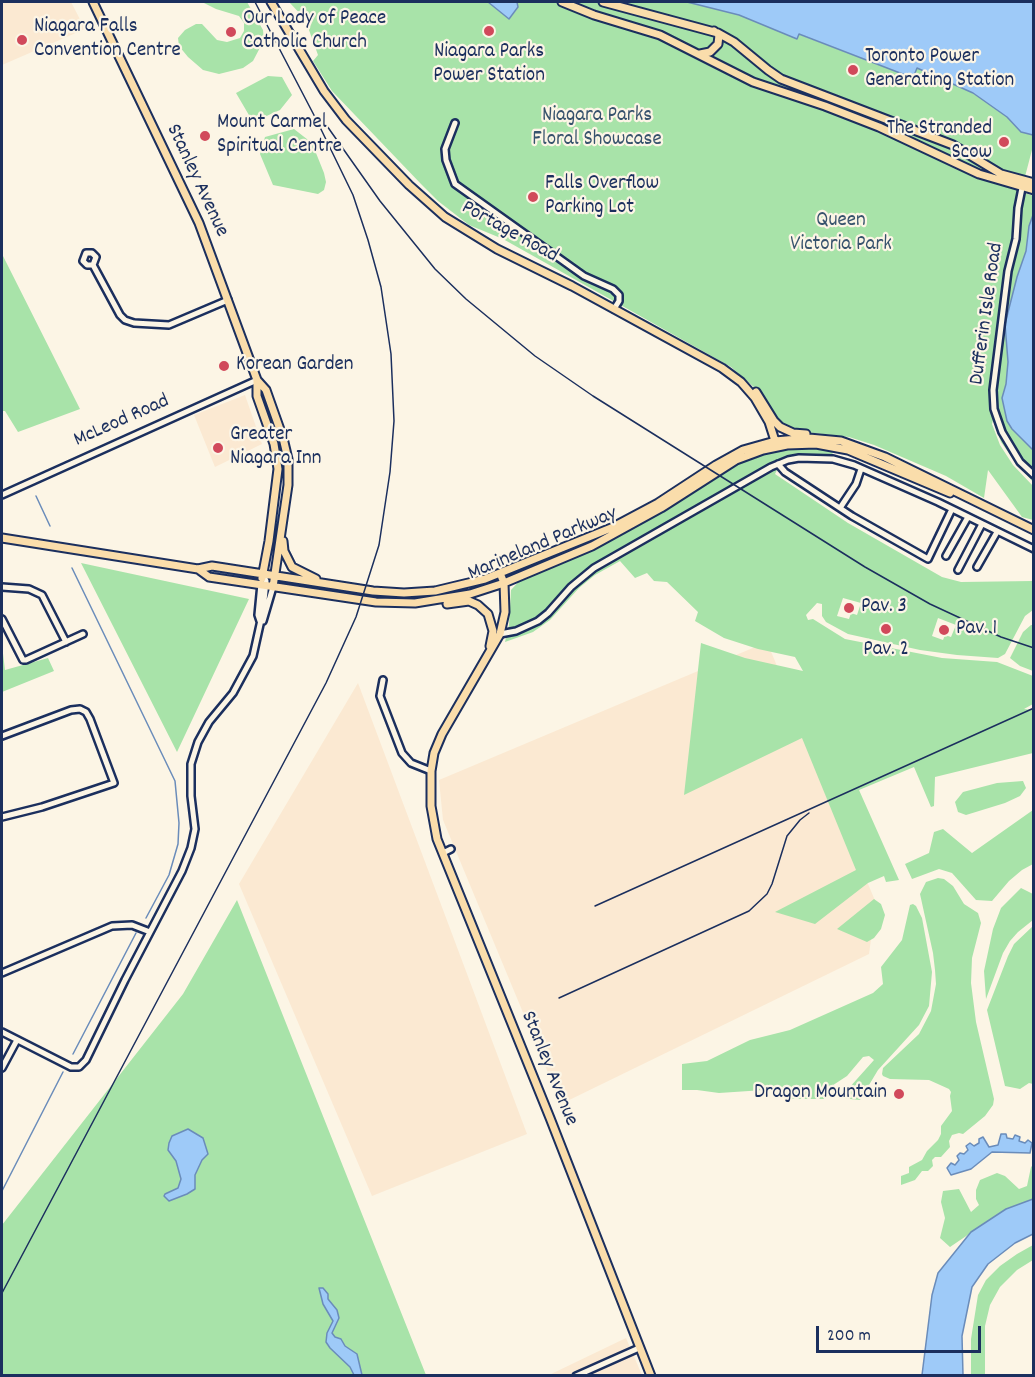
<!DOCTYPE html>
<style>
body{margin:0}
#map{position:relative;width:1035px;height:1377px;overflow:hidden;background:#fcf5e5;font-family:Dekko,sans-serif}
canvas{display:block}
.frame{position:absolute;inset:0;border:3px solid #1b2f5e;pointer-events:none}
.scale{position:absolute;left:816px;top:1326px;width:165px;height:27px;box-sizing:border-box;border:3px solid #1b2f5e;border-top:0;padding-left:8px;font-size:18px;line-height:21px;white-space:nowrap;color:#1b2f5e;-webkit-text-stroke:4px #fcf5e5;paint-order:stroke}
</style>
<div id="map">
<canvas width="1035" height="1377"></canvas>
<div class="frame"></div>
<div class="scale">200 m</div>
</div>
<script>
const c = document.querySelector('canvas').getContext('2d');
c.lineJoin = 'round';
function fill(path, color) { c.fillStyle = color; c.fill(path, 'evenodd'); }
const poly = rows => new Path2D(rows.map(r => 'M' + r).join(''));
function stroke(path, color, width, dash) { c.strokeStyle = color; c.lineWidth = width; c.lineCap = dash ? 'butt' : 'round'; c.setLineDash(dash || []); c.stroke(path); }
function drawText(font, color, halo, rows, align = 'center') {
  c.font = font + ' Dekko,sans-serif'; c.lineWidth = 4.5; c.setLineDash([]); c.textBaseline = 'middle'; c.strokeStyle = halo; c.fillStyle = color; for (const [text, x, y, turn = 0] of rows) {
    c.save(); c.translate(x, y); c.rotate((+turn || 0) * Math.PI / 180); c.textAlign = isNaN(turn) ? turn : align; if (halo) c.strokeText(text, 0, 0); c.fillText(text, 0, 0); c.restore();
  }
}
fill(poly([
 [2,2,71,2,85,29,2,65],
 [245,395,262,444,215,467,194,415],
 [767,642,876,903,869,954,561,1104,443,820,439,780],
 [358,683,527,1134,372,1196,239,884],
 [626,1338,642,1375,547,1376]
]), '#fbe9d2');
fill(poly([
 [202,2,247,2,263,30,264,40,253,61,243,68,219,74,203,70,188,57,179,46,178,38,185,30,196,24,202,24,217,40,227,42,240,38,244,31,244,23,239,16,216,9],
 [289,2,489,2,510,18,518,8,517,2,687,2,739,15,796,38,798,34,913,78,917,68,962,87,994,106,1007,117,1021,132,1033,135,1033,146,1021,192,1034,196,1033,482,1016,463,1001,442,993,420,992,424,1000,445,1013,465,1033,486,1033,520,1022,517,988,470,984,498,946,476,874,445,849,437,796,431,780,425,755,388,731,367,503,239,469,225,438,201,421,184,332,91,313,61,318,55,305,19],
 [268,76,282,77,292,95,280,110,253,122,236,93],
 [294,129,312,143,324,173,326,182,324,190,318,194,273,185,260,154,265,137],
 [3,256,80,409,18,432,5,411,2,411,2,257],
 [810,446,833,449,832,458,782,460,775,474,848,523,942,577,961,582,1033,581,1033,610,1025,616,1005,654,998,658,957,655,920,650,848,634,826,622,822,616,822,604,817,603,806,615,808,620,813,619,845,639,942,658,997,662,1033,676,1033,704,1024,709,1033,710,1033,753,935,777,934,806,931,807,914,767,859,790,899,880,886,882,884,876,868,883,815,924,775,912,856,870,802,738,684,795,701,643,745,658,803,671,795,657,758,649,724,638,695,621,698,612,667,582,654,581,647,573,635,578,620,561,595,575,579,588,550,620,533,632,505,642,509,625,511,590,523,577,613,539,666,508,739,462,760,454,784,448],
 [843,598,861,603,857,615,851,613,849,619,837,616],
 [938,618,956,625,951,637,945,635,943,640,932,636],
 [81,563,249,599,177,752],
 [1031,625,1033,625,1033,671,1020,666,1010,658,1023,632],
 [2,645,5,670,48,658,54,671,2,692],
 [1023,781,1026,788,1020,796,1005,803,966,815,958,812,955,802,963,792,997,783],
 [1033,810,1033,864,1022,870,1009,881,992,901,976,900,952,873,939,869,912,879,905,864,929,853,934,832,943,829,972,853],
 [938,878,944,879,953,886,964,904,978,913,981,923,972,958,971,983,976,1022,994,1099,993,1105,985,1116,963,1134,959,1133,952,1135,949,1141,950,1147,941,1157,935,1157,932,1160,933,1166,928,1171,922,1171,915,1180,901,1185,901,1176,909,1173,909,1167,922,1160,927,1151,938,1140,941,1134,941,1126,952,1111,950,1096,951,1092,949,1089,929,1080,890,1079,883,1076,882,1074,883,1068,919,1034,931,1011,936,984,935,970,933,953,920,894,926,882],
 [1021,888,1033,894,1033,920,1018,932,1010,941,1003,953,986,999,984,971,993,929,1001,908],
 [874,899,881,904,885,915,881,929,874,938,867,942,837,929],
 [237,900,426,1375,2,1375,2,1225,183,994],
 [913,904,916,906,922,918,932,972,929,1006,919,1025,878,1070,860,1100,840,1098,874,1060,869,1056,863,1057,847,1076,827,1089,824,1099,787,1099,779,1089,719,1093,697,1090,682,1090,682,1064,707,1061,750,1040,790,1030,873,993,883,984,881,967,902,940,910,905],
 [1033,926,1033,1084,1029,1083,1020,1089,1005,1086,987,1010,1008,956,1014,944],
 [1033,1165,1033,1199,1006,1209,950,1247,940,1238,945,1218,941,1202,943,1191,959,1189,971,1212,979,1205,976,1199,976,1190,980,1180,997,1173,1005,1176,1019,1189,1027,1186,1031,1167],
 [1033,1245,1033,1260,1017,1270,1000,1287,990,1305,985,1326,985,1375,971,1375,971,1339,978,1295,986,1280,1000,1266,1017,1254]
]), '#a8e3a9');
const water = poly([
 [488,2,517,2,518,7,509,19,488,2],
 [687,2,1033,2,1033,135,1021,132,1007,117,973,93,917,68,913,78,799,34,797,39,739,15,687,2],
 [1033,215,1033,450,1012,429,1007,421,1002,398,1006,384,1008,362,1005,324,1017,277,1026,251,1029,226,1033,215],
 [188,1129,203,1138,208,1154,202,1160,195,1175,195,1189,187,1194,169,1201,164,1196,165,1194,178,1188,181,1179,176,1161,168,1150,169,1143,172,1136,188,1129],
 [1001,1134,1006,1134,1007,1138,1013,1139,1015,1135,1020,1137,1019,1141,1025,1143,1028,1140,1032,1143,1030,1153,992,1152,971,1169,951,1175,947,1168,951,1163,955,1165,959,1160,957,1156,960,1153,964,1154,968,1150,966,1146,970,1143,974,1146,979,1143,979,1139,983,1137,989,1147,998,1145,1001,1134],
 [1033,1199,1033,1234,1015,1243,988,1264,972,1287,962,1336,963,1375,922,1375,932,1295,938,1273,971,1232,1006,1209,1033,1199],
 [319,1288,323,1288,328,1294,328,1299,337,1310,339,1318,332,1333,335,1337,341,1339,345,1346,357,1354,362,1375,354,1375,350,1367,330,1348,326,1342,327,1333,333,1321,323,1304,319,1288]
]);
fill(water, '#9ecaf8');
stroke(water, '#6a8cba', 1.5);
stroke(poly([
 [36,496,50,526],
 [72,568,175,781,179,823,178,844,169,875,146,918],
 [73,1054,136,933],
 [2,1191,63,1072]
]), '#6a8cba', 1.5);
const minor = poly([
 [455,123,445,149,446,160,455,184,584,276,613,289,619,295,619,301,614,309],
 [1023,183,1018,208,1016,239,1008,271,993,390,994,409,1002,432,1020,462,1034,475],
 [93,265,87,265,83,261,86,253,92,253,96,257,93,265,120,315,125,320,134,323,169,325,228,300],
 [778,464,785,472,852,516,928,559,952,509],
 [2,495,257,380],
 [840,508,856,484,861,469],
 [946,556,968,517],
 [977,567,997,532],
 [958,570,982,524],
 [2,587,29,589,42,595,66,642],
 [2,619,23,660,26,660,83,634],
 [260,621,258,615,261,584],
 [263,621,273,587],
 [500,634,516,631,538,621,548,613,571,587,594,568,771,467,788,460,799,458,833,459,854,465,938,502,1034,549],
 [383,680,380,696,402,753,411,763,431,771],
 [2,736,71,710,80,709,86,712,90,719,114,783,42,807,2,817],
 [443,853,451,849],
 [2,973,112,926,132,925,150,932],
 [2,1032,71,1067,79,1067,86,1060,125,980,182,871,191,848,195,829,191,796,191,764,198,742,209,722,233,693,253,656,263,611,266,581,263,574],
 [2,1068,17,1040],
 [576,1376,639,1348]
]);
const major = poly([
 [93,2,199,223,257,380,257,396,274,444,278,469,269,541,262,578],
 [271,2,324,91,346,120,409,185,445,217,497,249,572,286,722,368,741,382,755,398,769,422,776,444],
 [562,2,594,15,660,35,753,82,825,106,879,127,979,174,1034,190],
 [603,2,718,33,734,42,768,70,781,79,953,145,1001,174,1034,183],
 [700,54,710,52,718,44,719,35,714,31],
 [257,380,266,390,283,438,288,459,288,485,273,587],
 [756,392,774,421,780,427,793,433,806,434],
 [2,538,198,569,212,566,373,591,404,593,435,591,485,579,611,528,658,503,716,465,743,450,775,441,809,438,841,441,885,457,1034,530],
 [283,541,284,551,292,567,316,579],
 [198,569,209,577,376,602,415,603,470,594,504,583,592,546,661,508,736,460,763,450,787,445,816,444,848,450,950,493],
 [500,573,504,583,505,612,500,634,442,734,434,753,431,771,431,806,437,839,550,1118,651,1376],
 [447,604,469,601,478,605,488,614,493,631,490,646]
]);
stroke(minor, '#1b2f5e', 10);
stroke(major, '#1b2f5e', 11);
stroke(minor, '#fcf5e5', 5);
stroke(major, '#faddab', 7);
stroke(poly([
 [327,126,380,201,435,269,466,299,535,356,593,396,865,567,930,604,1001,637,1034,648],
 [595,906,1034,708],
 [559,998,749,911,767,894,772,884,787,836,800,820,809,813],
 [2,1293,326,683,356,617,379,545,390,472,394,421,391,354,381,287,368,240,353,195,316,119,255,2]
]), '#1b2f5e', 1.5);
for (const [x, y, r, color] of [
 [489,31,6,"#d1495b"],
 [231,32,6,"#d1495b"],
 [22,40,6,"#d1495b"],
 [853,70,6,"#d1495b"],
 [205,136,6,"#d1495b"],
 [1004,142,6,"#d1495b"],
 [533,197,6,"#d1495b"],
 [224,366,6,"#d1495b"],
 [218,448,6,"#d1495b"],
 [849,608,6,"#d1495b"],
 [886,629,6,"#d1495b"],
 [944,630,6,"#d1495b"],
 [899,1094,6,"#d1495b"]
]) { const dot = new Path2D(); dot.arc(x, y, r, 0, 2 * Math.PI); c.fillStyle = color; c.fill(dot); stroke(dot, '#fcf5e5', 2); }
drawText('21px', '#1b2f5e', '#fcf5e5', [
 ["Our Lady of Peace",243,20],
 ["Catholic Church",243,44],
 ["Niagara Falls",34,28],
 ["Convention Centre",34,52],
 ["Niagara Parks",489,53,"center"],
 ["Power Station",489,77,"center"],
 ["Toronto Power",865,58],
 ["Generating Station",865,82],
 ["Mount Carmel",217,124],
 ["Spiritual Centre",217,148],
 ["The Stranded",992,130,"right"],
 ["Scow",992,154,"right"],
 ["Falls Overflow",545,185],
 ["Parking Lot",545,209],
 ["Korean Garden",236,366],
 ["Greater",230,436],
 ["Niagara Inn",230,460],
 ["Pav. 3",861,608],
 ["Pav. 1",956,630],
 ["Pav. 2",886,651,"center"],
 ["Dragon Mountain",887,1094,"right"]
], 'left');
drawText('21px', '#37536d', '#fcf5e5', [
 ["Niagara Parks",597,117],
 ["Floral Showcase",597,141],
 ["Queen",841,222],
 ["Victoria Park",841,246]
]);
drawText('21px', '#1b2f5e', '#fcf5e5', [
 ["Stanley Avenue",196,181,65],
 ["Portage Road",509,233,29],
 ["Dufferin Isle Road",988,314,-82],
 ["McLeod Road",122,422,-24],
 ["Marineland Parkway",543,545,-23],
 ["Stanley Avenue",548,1069,68]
]);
</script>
